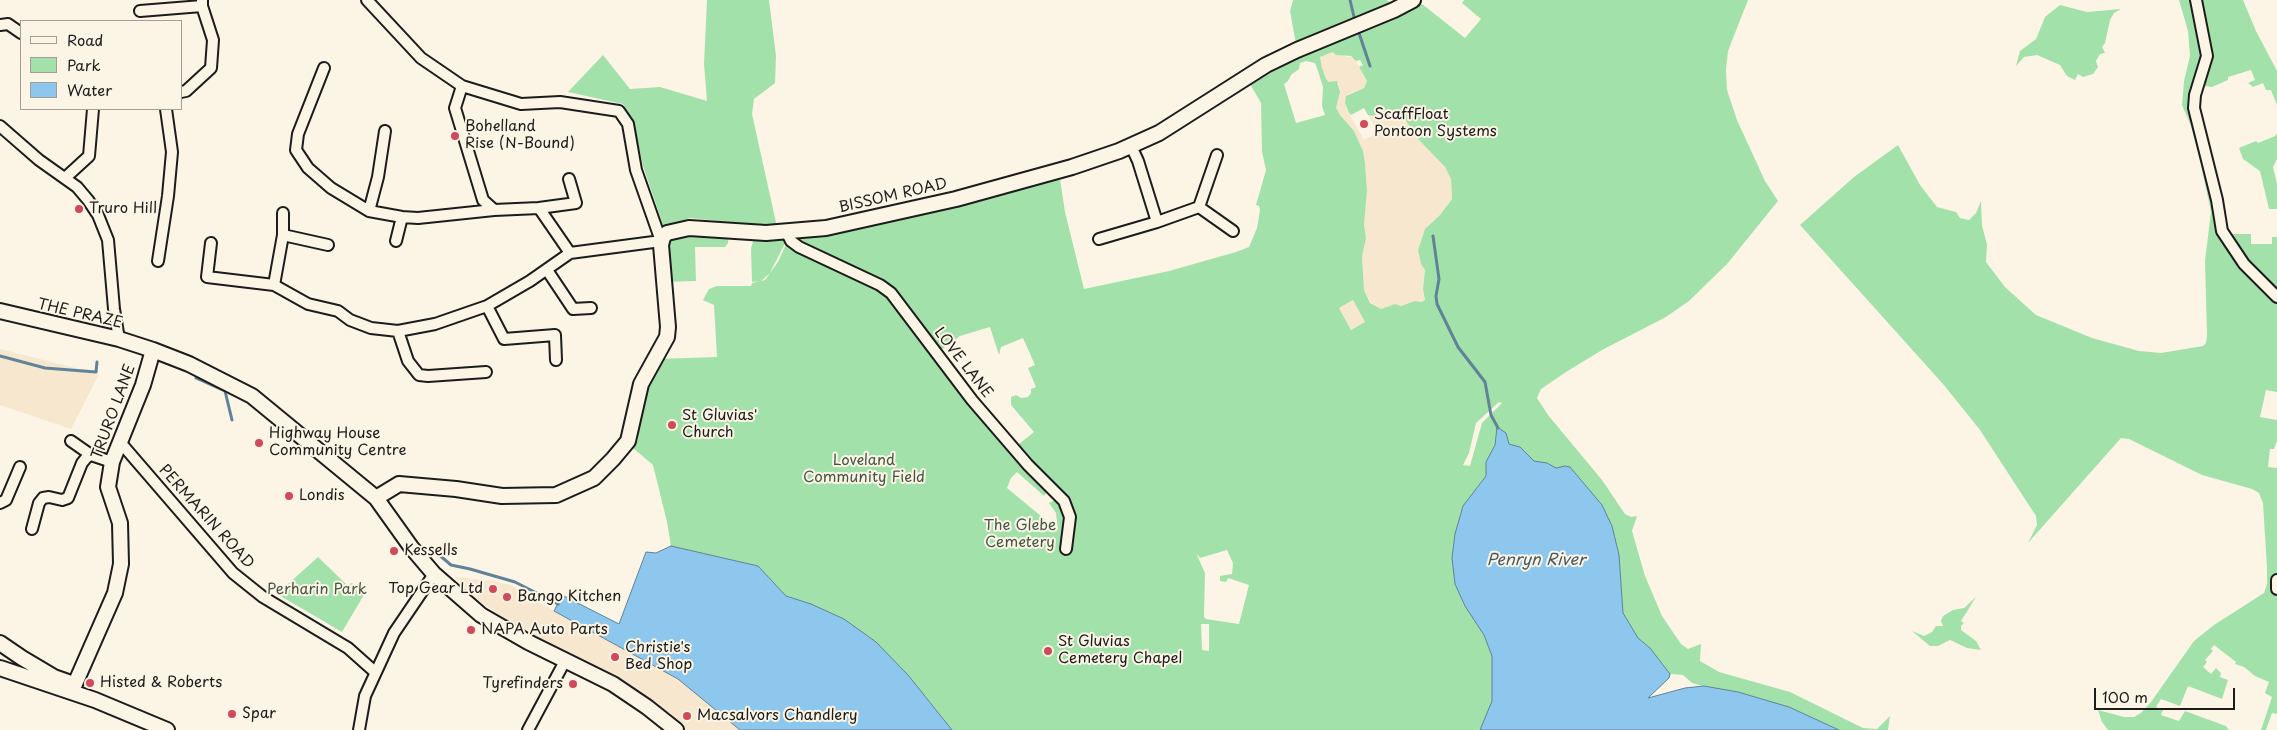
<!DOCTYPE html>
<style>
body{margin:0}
#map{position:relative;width:2277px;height:730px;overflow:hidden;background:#fcf5e5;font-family:"Playpen Sans",sans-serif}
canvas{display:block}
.legend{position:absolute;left:20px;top:20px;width:162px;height:90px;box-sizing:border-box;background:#fcf5e5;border:1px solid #a29e95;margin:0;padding:6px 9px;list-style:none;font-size:15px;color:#1c1c1c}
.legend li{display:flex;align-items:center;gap:10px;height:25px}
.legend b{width:25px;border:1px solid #a29e95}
.scale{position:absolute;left:2094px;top:688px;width:141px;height:22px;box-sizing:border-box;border:2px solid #1c1c1c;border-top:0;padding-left:6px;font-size:15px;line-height:18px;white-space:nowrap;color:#1c1c1c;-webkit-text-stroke:4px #fcf5e5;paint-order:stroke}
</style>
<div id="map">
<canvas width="2277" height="730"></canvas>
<ul class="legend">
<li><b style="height:6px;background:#fcf5e5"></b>Road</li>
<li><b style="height:14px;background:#a2e2aa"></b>Park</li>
<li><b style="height:14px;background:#8dc7ed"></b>Water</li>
</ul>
<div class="scale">100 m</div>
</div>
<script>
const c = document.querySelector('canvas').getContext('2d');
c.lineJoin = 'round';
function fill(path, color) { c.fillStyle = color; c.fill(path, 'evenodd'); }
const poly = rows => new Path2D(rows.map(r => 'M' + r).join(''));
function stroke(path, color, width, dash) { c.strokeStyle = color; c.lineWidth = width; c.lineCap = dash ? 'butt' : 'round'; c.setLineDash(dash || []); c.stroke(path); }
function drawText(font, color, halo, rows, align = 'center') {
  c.font = font + ' "Playpen Sans",sans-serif'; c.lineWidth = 4; c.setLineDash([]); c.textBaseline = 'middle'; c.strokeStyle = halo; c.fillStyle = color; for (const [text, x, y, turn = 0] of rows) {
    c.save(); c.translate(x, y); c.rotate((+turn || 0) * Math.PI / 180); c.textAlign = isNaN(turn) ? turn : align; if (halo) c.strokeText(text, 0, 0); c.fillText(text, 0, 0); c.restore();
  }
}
fill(poly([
 [1333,52,1339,55,1354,58,1367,81,1364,88,1348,94,1345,101,1347,110,1364,140,1378,133,1368,115,1381,112,1401,113,1418,139,1445,167,1451,179,1452,199,1440,215,1425,229,1418,250,1421,264,1425,270,1423,289,1425,301,1422,302,1419,301,1401,306,1395,304,1381,309,1371,303,1364,290,1362,257,1366,238,1364,225,1367,191,1365,163,1363,151,1354,131,1340,115,1336,108,1340,92,1339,83,1329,82,1326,79,1322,68,1320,57],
 [1353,300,1365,322,1351,330,1339,308],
 [0,349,99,374,71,429,0,405],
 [455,577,493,581,510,585,554,611,678,679,740,730,684,730,480,602]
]), '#f6e7ce');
fill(poly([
 [707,0,769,0,776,56,775,83,754,99,752,114,777,227,690,218,664,228,643,166,633,120,623,104,568,92,603,55,630,89,660,87,707,101,704,64],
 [1293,0,1386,0,1395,4,1296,44,1290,11],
 [1414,0,1417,0,1465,38,1481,19,1462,3,1464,0,1748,0,1728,51,1726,70,1727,90,1737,120,1765,181,1778,201,1727,264,1689,301,1666,317,1602,350,1566,372,1541,389,1537,398,1548,415,1602,480,1625,514,1631,517,1637,516,1632,531,1645,576,1662,616,1681,644,1688,649,1701,644,1700,661,1719,672,1790,692,1863,728,1877,729,1890,716,1888,730,1533,730,1544,705,1545,689,1524,649,1531,605,1527,573,1514,542,1496,523,1493,513,1494,493,1507,479,1509,473,1506,450,1498,428,1505,454,1507,475,1492,492,1491,517,1496,530,1504,535,1511,544,1522,568,1528,591,1529,607,1522,652,1539,679,1542,694,1537,717,1529,730,775,730,771,721,686,650,657,644,619,625,646,552,656,553,671,546,667,522,653,465,633,448,638,440,642,405,637,405,642,385,657,359,717,357,714,305,703,300,709,289,717,286,751,286,752,283,765,280,778,262,789,238,791,241,798,247,864,279,884,287,891,294,972,401,1033,472,1050,487,1044,496,1017,472,1011,478,1007,488,1058,530,1056,513,1049,503,1061,497,1066,506,1070,521,1067,505,1054,488,1014,448,1034,432,1011,405,1011,397,1016,395,1021,398,1028,397,1031,393,1031,389,1036,387,1028,368,1035,365,1023,338,1001,347,999,355,990,327,960,336,937,353,892,293,884,287,799,246,792,241,788,233,841,225,932,206,1059,172,1065,212,1084,289,1169,271,1236,252,1249,247,1257,228,1260,210,1259,206,1256,205,1266,170,1262,152,1261,103,1246,77,1290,53,1384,15],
 [1333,52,1336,55,1351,56,1356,61,1360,60,1363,65,1359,67,1367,81,1364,88,1346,96,1345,103,1349,113,1351,115,1364,108,1368,115,1375,116,1381,112,1386,118,1401,113,1418,139,1445,167,1451,179,1452,199,1440,215,1425,229,1418,250,1421,264,1425,270,1423,289,1425,300,1422,302,1415,301,1401,306,1395,304,1381,309,1370,303,1364,290,1362,257,1366,238,1364,225,1367,191,1365,163,1363,151,1354,131,1340,115,1336,108,1340,92,1337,81,1329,82,1326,79,1322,68,1320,57],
 [1306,61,1315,63,1318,71,1323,87,1322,106,1325,115,1296,123,1284,84,1288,81,1291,75,1299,69,1300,63],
 [1353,300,1365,322,1351,330,1339,308],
 [1499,402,1502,403,1482,423,1470,466,1463,465,1469,453,1476,423],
 [1227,550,1233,563,1232,574,1220,576,1220,581,1226,582,1228,578,1249,585,1239,624,1206,619,1204,617,1205,573,1196,553,1200,558],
 [1201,624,1209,624,1209,651,1202,650],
 [1671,674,1683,675,1692,683,1702,686,1685,688,1652,699,1648,698,1669,678],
 [2179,0,2243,0,2256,31,2277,71,2277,105,2271,90,2266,90,2263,83,2253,87,2248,83,2255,80,2251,70,2228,77,2228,80,2212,87,2198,85,2195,95,2223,234,2251,234,2251,244,2272,244,2272,237,2277,237,2277,209,2269,209,2260,171,2243,159,2239,148,2256,141,2258,143,2275,136,2277,133,2277,159,2273,167,2277,184,2277,392,2266,390,2260,417,2277,420,2277,441,2274,449,2270,449,2268,467,2277,468,2277,714,2272,713,2266,730,2261,730,2272,697,2265,693,2269,682,2255,676,2244,667,2235,664,2236,662,2214,645,2211,649,2213,651,2205,660,2207,662,2203,667,2211,674,2216,668,2221,673,2220,677,2228,680,2222,699,2188,686,2180,706,2161,699,2156,707,2163,710,2161,715,2179,721,2185,711,2226,726,2229,730,2108,730,2102,722,2098,710,2124,717,2134,717,2141,713,2151,702,2194,641,2214,625,2264,593,2267,584,2267,568,2263,503,2259,493,2252,489,2202,475,2129,439,2121,438,2028,543,2037,525,2036,516,1980,430,1943,384,1800,225,1854,177,1898,145,1920,185,1937,207,1956,212,1960,218,1969,220,1976,213,1981,201,1982,226,1987,244,1986,262,2005,287,2036,315,2092,338,2139,351,2161,353,2203,346,2206,343,2207,335,2205,261,2211,212,2201,165,2191,126,2182,105,2184,81,2190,56,2188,31],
 [2060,5,2087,12,2121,9,2114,13,2110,20,2105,43,2102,47,2105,53,2100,54,2096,61,2098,67,2093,74,2083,77,2078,74,2075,80,2067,76,2060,65,2037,55,2024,57,2016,66,2020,51,2036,39,2045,17],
 [729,231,728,243,725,247,695,247,696,281,664,282,666,235],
 [755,233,788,237,770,273,761,281,752,282,751,249],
 [318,557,347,585,352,583,365,593,342,632,277,594],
 [1976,597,1961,621,1964,623,1961,626,1961,630,1976,641,1981,650,1967,648,1950,640,1938,646,1930,646,1912,631,1924,636,1932,632,1936,626,1943,626,1941,621,1943,616,1953,610,1964,608]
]), '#a2e2aa');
const water = poly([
 [1497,427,1506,433,1509,444,1520,447,1534,461,1547,463,1556,468,1565,466,1570,467,1602,505,1612,526,1619,555,1623,613,1638,638,1650,648,1670,674,1669,678,1648,698,1685,688,1704,686,1738,692,1789,707,1839,730,1480,730,1492,701,1492,656,1484,635,1465,606,1455,584,1452,558,1455,534,1463,506,1486,476,1486,462,1495,445,1497,427],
 [671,546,758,566,786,596,811,604,844,619,876,642,908,675,952,730,740,730,678,679,554,611,562,595,619,624,646,552,656,553,671,546]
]);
fill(water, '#8dc7ed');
stroke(water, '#608399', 1);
stroke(poly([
 [1350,0,1355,21],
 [1358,30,1370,66],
 [1433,236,1439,279,1436,296,1437,304,1458,347,1485,382,1491,415,1498,428],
 [0,356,45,368,96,372,97,362],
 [196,378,225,391,232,420],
 [431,548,451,565,470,569,515,582,558,604]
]), '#608399', 3);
const street = poly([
 [367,0,421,58,462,86,521,104,560,102,619,111,628,124,636,170,661,241,570,253,530,281,487,306,435,324,398,331,408,361,419,375,428,376,486,372],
 [2196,0,2207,56,2195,95,2194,108,2217,200,2222,231,2244,264,2277,297],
 [140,11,202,6],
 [0,25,8,24,21,33],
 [324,68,298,134,296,150,308,168,331,188,369,211,402,217,418,218,494,210,539,208,570,253],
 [462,86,455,108,483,200,494,210],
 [181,92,186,91,211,68,213,40,202,6,202,0],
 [0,126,39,160,77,187,88,200,98,215,108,240,114,309,119,339],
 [1131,146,1138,161,1157,222,1199,207,1217,155],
 [65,178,89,156,93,109],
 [1199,207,1233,231],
 [539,208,576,203,569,179],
 [369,211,378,177,385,131],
 [283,213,283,235,274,285,308,304,338,311,350,320,371,328,398,331],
 [787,233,791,241,799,247,880,285,891,293,972,400,1028,465,1064,501,1070,517,1066,549],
 [283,235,328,245],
 [1099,239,1157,222],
 [396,241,402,217],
 [211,243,207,277,274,285],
 [158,261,168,196,172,152,166,109],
 [547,270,573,309,591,308],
 [487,306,504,339,555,335,556,360],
 [71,441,91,455],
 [120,442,233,573,263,597,348,648,375,672],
 [0,503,6,500,20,467],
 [32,529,39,503,43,498,49,497,62,500,68,498,82,463,87,457,91,455,112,462],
 [2277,580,2277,589],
 [359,730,365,696,394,633,434,574],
 [528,730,565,661]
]);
const secondary = poly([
 [0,311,119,339,153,350,189,364,252,396,376,498,411,547,434,574,481,615,528,642,613,684,647,707,676,730],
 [376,498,399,484,456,489,502,496,556,495,594,478,613,459,628,441,641,384,667,337,668,327,661,245,663,237,667,233,689,228,766,233,826,228,956,199,1072,167,1119,151,1159,133,1266,65,1297,50,1394,10,1413,0],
 [0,643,22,658,54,677,71,683],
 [0,668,95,700,167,730],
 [75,684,115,593,121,564,120,523,108,487,112,462,143,385,153,350]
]);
stroke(street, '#1c1c1c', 14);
stroke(secondary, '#1c1c1c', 18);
stroke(street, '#fcf5e5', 10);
stroke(secondary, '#fcf5e5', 14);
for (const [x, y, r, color] of [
 [1364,124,5,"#d1495b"],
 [455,136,5,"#d1495b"],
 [79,209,5,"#d1495b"],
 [672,425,5,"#d1495b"],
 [259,443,5,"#d1495b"],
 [289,496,5,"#d1495b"],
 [394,551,5,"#d1495b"],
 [493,589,5,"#d1495b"],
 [507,597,5,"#d1495b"],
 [471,630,5,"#d1495b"],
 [1048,651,5,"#d1495b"],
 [615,657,5,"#d1495b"],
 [90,683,5,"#d1495b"],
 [573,684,5,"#d1495b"],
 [232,714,5,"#d1495b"],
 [687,716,5,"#d1495b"]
]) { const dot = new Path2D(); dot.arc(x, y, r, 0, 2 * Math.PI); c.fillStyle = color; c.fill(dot); stroke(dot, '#fcf5e5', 2); }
drawText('15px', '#1c1c1c', '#fcf5e5', [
 ["ScaffFloat",1374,115],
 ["Pontoon Systems",1374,132],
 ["Bohelland",465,127],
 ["Rise (N-Bound)",465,144],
 ["Truro Hill",89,209],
 ["St Gluvias'",682,416],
 ["Church",682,433],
 ["Highway House",269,434],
 ["Community Centre",269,451],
 ["Londis",299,496],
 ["Kessells",404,551],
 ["Top Gear Ltd",483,589,"right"],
 ["Bango Kitchen",517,597],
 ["NAPA Auto Parts",481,630],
 ["St Gluvias",1058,642],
 ["Cemetery Chapel",1058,659],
 ["Christie's",625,648],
 ["Bed Shop",625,665],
 ["Histed & Roberts",100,683],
 ["Tyrefinders",563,684,"right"],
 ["Spar",242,714],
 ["Macsalvors Chandlery",697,716]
], 'left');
drawText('15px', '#1c1c1c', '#fcf5e5', [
 ["BISSOM ROAD",893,196,-13],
 ["THE PRAZE",80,314,13],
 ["LOVE LANE",963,363,52],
 ["TRURO LANE",114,412,-70],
 ["PERMARIN ROAD",206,517,48]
]);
drawText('15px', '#445747', '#fcf5e5', [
 ["Loveland",864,461],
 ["Community Field",864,478],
 ["The Glebe",1020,526],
 ["Cemetery",1020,543],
 ["Perharin Park",317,590]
]);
drawText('italic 16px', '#445865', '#fcf5e5', [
 ["Penryn River",1536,561]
]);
</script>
